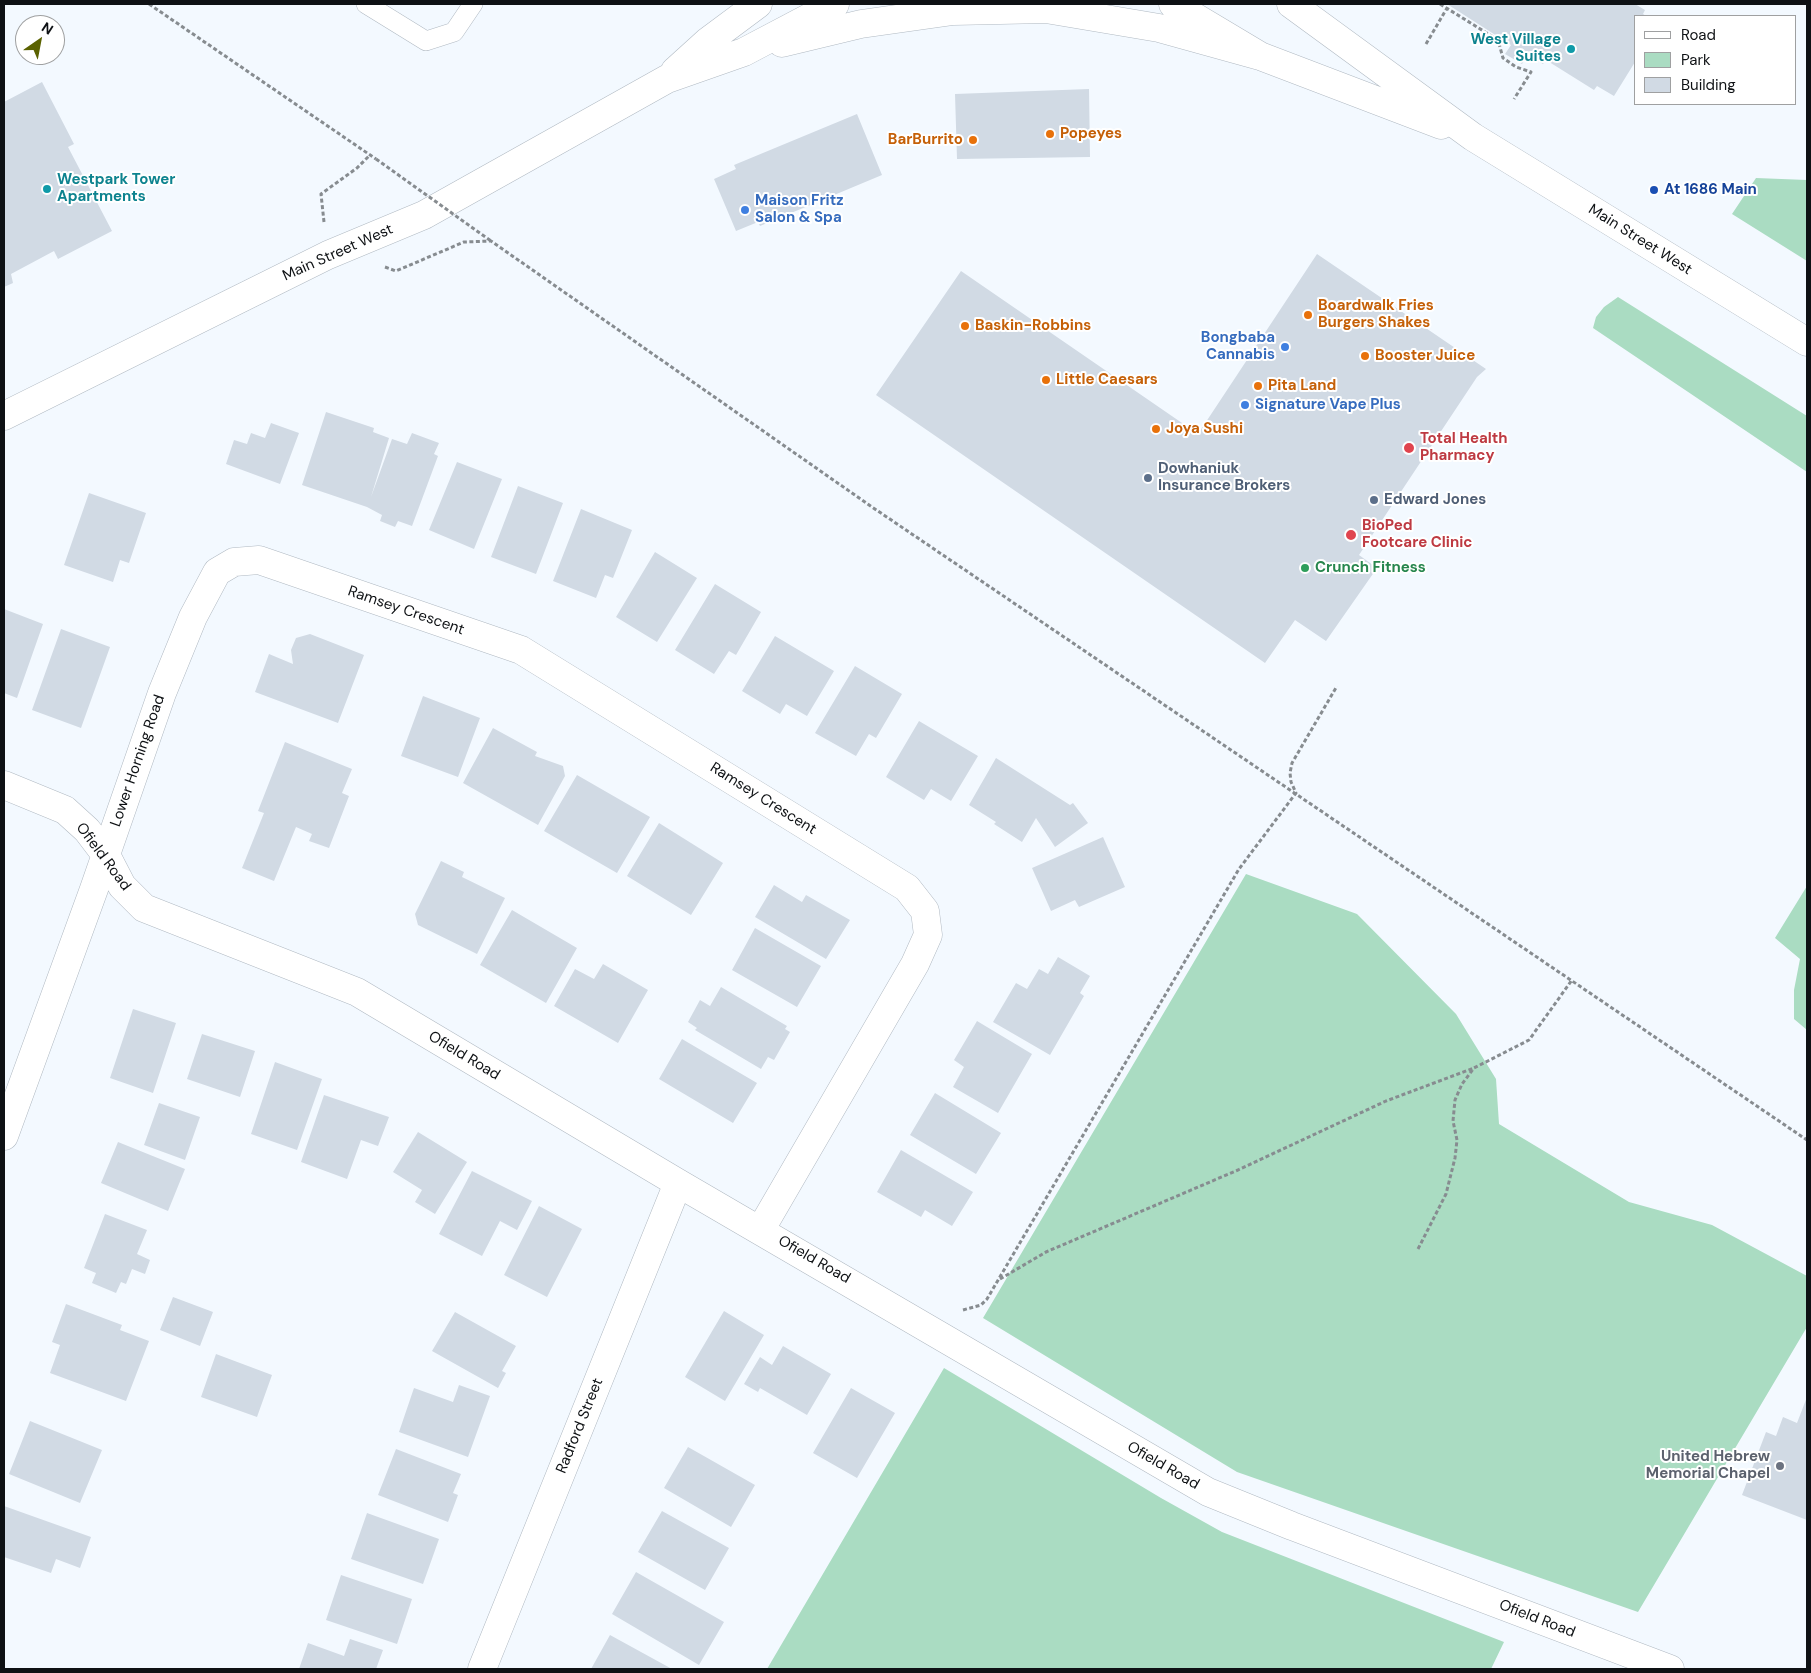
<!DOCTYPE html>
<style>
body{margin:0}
#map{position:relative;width:1811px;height:1673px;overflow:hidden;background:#f3f9ff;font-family:"DM Sans",sans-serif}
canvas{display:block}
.frame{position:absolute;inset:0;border:5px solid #0e1114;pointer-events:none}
.legend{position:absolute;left:1634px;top:15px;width:162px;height:90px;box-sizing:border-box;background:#fff;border:1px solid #9fa0a1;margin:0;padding:6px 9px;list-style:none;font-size:15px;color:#0e1114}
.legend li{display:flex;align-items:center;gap:10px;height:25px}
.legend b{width:25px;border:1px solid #9fa0a1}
.north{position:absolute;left:15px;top:15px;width:50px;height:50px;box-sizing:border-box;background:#fff;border:1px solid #9fa0a1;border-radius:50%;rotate:33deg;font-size:14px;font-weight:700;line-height:20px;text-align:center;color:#0e1114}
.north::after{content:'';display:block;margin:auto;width:18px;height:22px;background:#5b6200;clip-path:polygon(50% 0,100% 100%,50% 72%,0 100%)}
</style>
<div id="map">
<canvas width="1811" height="1673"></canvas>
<div class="frame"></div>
<ul class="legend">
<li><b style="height:6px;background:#fff"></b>Road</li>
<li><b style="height:14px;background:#aadcc2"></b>Park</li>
<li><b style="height:14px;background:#d1dae4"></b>Building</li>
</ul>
<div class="north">N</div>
</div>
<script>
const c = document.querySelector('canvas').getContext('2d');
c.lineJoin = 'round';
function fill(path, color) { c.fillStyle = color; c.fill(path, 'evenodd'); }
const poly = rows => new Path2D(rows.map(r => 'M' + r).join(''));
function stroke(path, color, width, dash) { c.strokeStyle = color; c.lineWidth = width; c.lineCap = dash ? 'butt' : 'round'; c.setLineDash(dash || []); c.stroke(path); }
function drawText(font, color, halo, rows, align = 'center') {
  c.font = font + ' "DM Sans",sans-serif'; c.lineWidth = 4; c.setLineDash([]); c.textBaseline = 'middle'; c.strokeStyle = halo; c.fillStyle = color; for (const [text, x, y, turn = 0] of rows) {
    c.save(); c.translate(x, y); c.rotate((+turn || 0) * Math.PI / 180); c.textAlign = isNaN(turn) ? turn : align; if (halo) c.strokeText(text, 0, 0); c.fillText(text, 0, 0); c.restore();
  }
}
fill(poly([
 [1756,178,1807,180,1807,261,1732,214],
 [1618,297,1807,416,1807,472,1593,328,1596,317,1604,307],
 [1246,874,1357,914,1456,1014,1496,1079,1499,1124,1629,1202,1712,1225,1807,1276,1807,1327,1638,1612,1237,1472,983,1318],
 [1807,886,1807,1030,1794,1019,1794,990,1800,959,1775,938],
 [944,1368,1161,1498,1222,1532,1504,1642,1491,1669,767,1669]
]), '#aadcc2');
fill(poly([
 [1447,4,1635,4,1645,10,1643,14,1646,16,1635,16,1635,62,1614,96,1597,86,1594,90,1546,60,1543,64,1528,55,1522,64,1505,54,1511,45],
 [42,82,74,144,68,147,112,231,58,259,54,251,11,274,13,283,4,287,4,102],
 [1089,89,1090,157,957,159,955,94],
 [857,114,882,175,760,226,758,222,736,231,714,179,736,169,734,165],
 [1317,254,1486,369,1477,377,1359,555,1377,568,1326,641,1295,620,1265,663,876,395,961,271,1198,434],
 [326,412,374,428,373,432,389,438,371,497,392,439,407,444,412,433,439,443,434,454,438,456,412,526,398,521,395,527,380,521,382,515,367,507,302,485],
 [271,423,299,433,280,484,226,464,234,440,247,444,251,433,265,438],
 [457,462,502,479,474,549,429,530],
 [518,486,563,503,536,574,491,557],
 [89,493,146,513,129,563,120,560,113,582,64,565],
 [581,509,632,530,613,578,605,575,596,598,553,581],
 [655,552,697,578,657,642,616,617],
 [715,584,761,612,736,655,729,651,714,674,675,650],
 [4,609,43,624,17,698,4,693],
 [61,629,110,647,81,728,32,710],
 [310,634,364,655,338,723,255,692,269,654,293,664,291,650,296,638],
 [775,636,834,671,807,716,786,704,780,714,742,691],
 [855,666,902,694,876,738,869,734,856,756,815,733],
 [423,696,480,718,458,777,401,756],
 [919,721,978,756,951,801,931,789,924,800,886,777],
 [493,728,537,752,535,756,563,766,565,776,538,825,463,783],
 [285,742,352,769,342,793,349,796,329,848,309,841,312,834,296,827,274,881,242,868,264,813,258,811],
 [996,758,1070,805,1073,803,1088,823,1055,847,1036,818,1022,842,994,824,996,822,969,805],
 [577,775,650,817,617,873,544,831],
 [659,823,723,863,691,915,627,876],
 [1103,837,1125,887,1079,907,1075,900,1051,911,1032,868],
 [441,861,464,872,462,877,505,898,477,954,418,925,415,914],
 [774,885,802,902,806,895,850,920,826,959,755,917],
 [512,910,577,948,546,1003,480,965],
 [755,928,821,966,797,1007,732,970],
 [1058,957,1090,976,1080,993,1084,996,1050,1055,993,1022,1016,983,1027,989,1039,969,1048,974],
 [603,964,648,990,618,1043,554,1006,575,969,594,979],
 [721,987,787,1026,785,1029,790,1032,774,1060,768,1057,761,1069,695,1030,697,1028,688,1022,700,1000,710,1006],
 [133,1009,176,1023,153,1093,110,1078],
 [977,1021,1032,1054,998,1113,953,1087,964,1067,954,1060],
 [202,1034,255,1051,240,1097,187,1079],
 [682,1039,757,1083,733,1123,659,1079],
 [275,1062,322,1079,297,1150,251,1134],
 [935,1093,1001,1133,976,1174,910,1135],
 [324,1095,389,1117,378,1146,361,1140,347,1179,301,1162],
 [159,1103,200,1117,185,1160,144,1145],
 [418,1132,467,1162,435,1214,415,1202,422,1190,393,1172],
 [118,1142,185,1169,168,1211,101,1183],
 [901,1150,973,1192,952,1226,925,1210,921,1217,877,1192],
 [472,1171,532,1201,517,1230,500,1221,482,1256,439,1234],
 [539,1206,582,1229,547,1297,504,1275],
 [105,1214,147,1230,137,1254,150,1260,145,1274,132,1269,126,1284,121,1282,116,1293,92,1283,96,1273,84,1268],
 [173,1297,213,1312,200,1346,160,1330],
 [66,1304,122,1325,120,1330,149,1341,126,1401,50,1373,60,1345,52,1342],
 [724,1311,764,1335,725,1401,685,1377],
 [455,1312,516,1346,502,1371,506,1373,498,1388,432,1351],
 [783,1346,831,1374,807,1415,760,1388,758,1392,744,1384,760,1357,772,1365],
 [216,1354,272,1375,257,1417,201,1397],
 [459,1385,490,1396,468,1457,399,1432,414,1388,453,1402],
 [851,1388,895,1413,857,1478,813,1453],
 [1807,1397,1807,1520,1742,1495,1766,1432,1776,1436,1783,1417,1797,1423],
 [30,1421,102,1450,80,1503,9,1474],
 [688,1447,755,1485,731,1527,664,1488],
 [396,1449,461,1474,453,1493,458,1495,448,1522,378,1495],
 [4,1506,91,1537,80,1568,56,1559,51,1573,4,1557],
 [662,1511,729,1548,705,1590,638,1552],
 [367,1513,439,1539,423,1584,351,1559],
 [636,1572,724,1622,699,1665,612,1614],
 [341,1575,412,1599,397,1644,326,1620],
 [610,1635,672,1669,591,1669],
 [350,1639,383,1650,376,1669,299,1669,308,1643,344,1656]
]), '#d1dae4');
const lane = poly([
 [366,4,426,41,454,32,473,4]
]);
const street = poly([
 [4,785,65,810,87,830,106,855,122,886,144,908,357,992,678,1183,1208,1492,1292,1526,1670,1669],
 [4,1136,94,889,162,693,193,617,217,572,234,562,259,560,521,650,907,888,925,911,928,935,915,964,761,1229],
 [482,1669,678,1183]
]);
const secondary = poly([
 [1173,4,1260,56,1441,125],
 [1291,4,1473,137,1807,342],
 [782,43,861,24,953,11,1046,9,1159,28,1260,56],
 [675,71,707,42,758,4],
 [4,416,328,255,424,215,667,79,744,52,835,4]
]);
stroke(lane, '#b0b9c2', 20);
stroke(street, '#b0b9c2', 29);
stroke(secondary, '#b0b9c2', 29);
stroke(poly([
 [149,4,376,159],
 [1440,4,1498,40,1503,58,1516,67,1531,72,1514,99],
 [1426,44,1447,8],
 [324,222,321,194,357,168,370,155],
 [385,267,396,271,464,242,491,241,872,507,1807,1140],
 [1418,1249,1446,1194,1455,1158,1457,1140,1453,1121,1455,1100,1462,1084,1474,1068,1529,1040,1572,980],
 [1000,1279,1046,1252,1238,1170,1386,1101,1474,1068],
 [963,1310,981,1305,987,1299,1239,869,1296,793,1291,782,1290,773,1292,763,1337,686]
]), '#878c90', 3, [4, 2.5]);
stroke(lane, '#fff', 19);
stroke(street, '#fff', 28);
stroke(secondary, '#fff', 28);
stroke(poly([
 [376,159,491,241]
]), '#878c90', 3, [4, 2.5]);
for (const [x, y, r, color] of [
 [1571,49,5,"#0f9aa8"],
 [1050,134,5,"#e8710a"],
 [973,140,5,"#e8710a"],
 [47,189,5,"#0f9aa8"],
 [1654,190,5,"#1a4fb4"],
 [745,210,5,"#3f7fe0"],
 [1308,315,5,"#e8710a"],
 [965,326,5,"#e8710a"],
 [1285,347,5,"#3f7fe0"],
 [1365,356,5,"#e8710a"],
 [1046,380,5,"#e8710a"],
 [1258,386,5,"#e8710a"],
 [1245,405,5,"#3f7fe0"],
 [1156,429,5,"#e8710a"],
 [1409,448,6,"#e0444e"],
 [1148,478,5,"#5c6f8a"],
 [1374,500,5,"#5c6f8a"],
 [1351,535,6,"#e0444e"],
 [1305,568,5,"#2e9e5b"],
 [1780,1466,5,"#6b7280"]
]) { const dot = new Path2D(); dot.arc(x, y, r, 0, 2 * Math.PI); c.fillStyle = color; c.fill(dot); stroke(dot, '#fff', 2); }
drawText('bold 15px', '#0d838f', '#fff', [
 ["West Village",1561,40],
 ["Suites",1561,57],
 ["Westpark Tower",57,180,"left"],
 ["Apartments",57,197,"left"]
], 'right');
drawText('bold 15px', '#c56008', '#fff', [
 ["Popeyes",1060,134],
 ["BarBurrito",963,140,"right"],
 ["Boardwalk Fries",1318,306],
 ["Burgers Shakes",1318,323],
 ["Baskin-Robbins",975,326],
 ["Booster Juice",1375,356],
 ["Little Caesars",1056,380],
 ["Pita Land",1268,386],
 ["Joya Sushi",1166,429]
], 'left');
drawText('bold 15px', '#164399', '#fff', [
 ["At 1686 Main",1664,190]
], 'left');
drawText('bold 15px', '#366cbe', '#fff', [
 ["Maison Fritz",755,201],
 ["Salon & Spa",755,218],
 ["Bongbaba",1275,338,"right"],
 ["Cannabis",1275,355,"right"],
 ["Signature Vape Plus",1255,405]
], 'left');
drawText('15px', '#0e1114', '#fff', [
 ["Main Street West",1640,240,32],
 ["Main Street West",338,253,-24],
 ["Ramsey Crescent",406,611,19],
 ["Lower Horning Road",138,761,-71],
 ["Ramsey Crescent",763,799,32],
 ["Ofield Road",103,857,53],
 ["Ofield Road",464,1056,31],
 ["Ofield Road",814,1260,30],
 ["Radford Street",580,1426,-68],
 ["Ofield Road",1163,1466,30],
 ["Ofield Road",1537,1619,21]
]);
drawText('bold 15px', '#be3a42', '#fff', [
 ["Total Health",1420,439],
 ["Pharmacy",1420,456],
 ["BioPed",1362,526],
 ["Footcare Clinic",1362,543]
], 'left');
drawText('bold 15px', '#4e5e75', '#fff', [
 ["Dowhaniuk",1158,469],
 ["Insurance Brokers",1158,486],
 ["Edward Jones",1384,500]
], 'left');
drawText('bold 15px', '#27864d', '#fff', [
 ["Crunch Fitness",1315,568]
], 'left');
drawText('bold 15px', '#5b616d', '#fff', [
 ["United Hebrew",1770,1457],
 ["Memorial Chapel",1770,1474]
], 'right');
</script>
